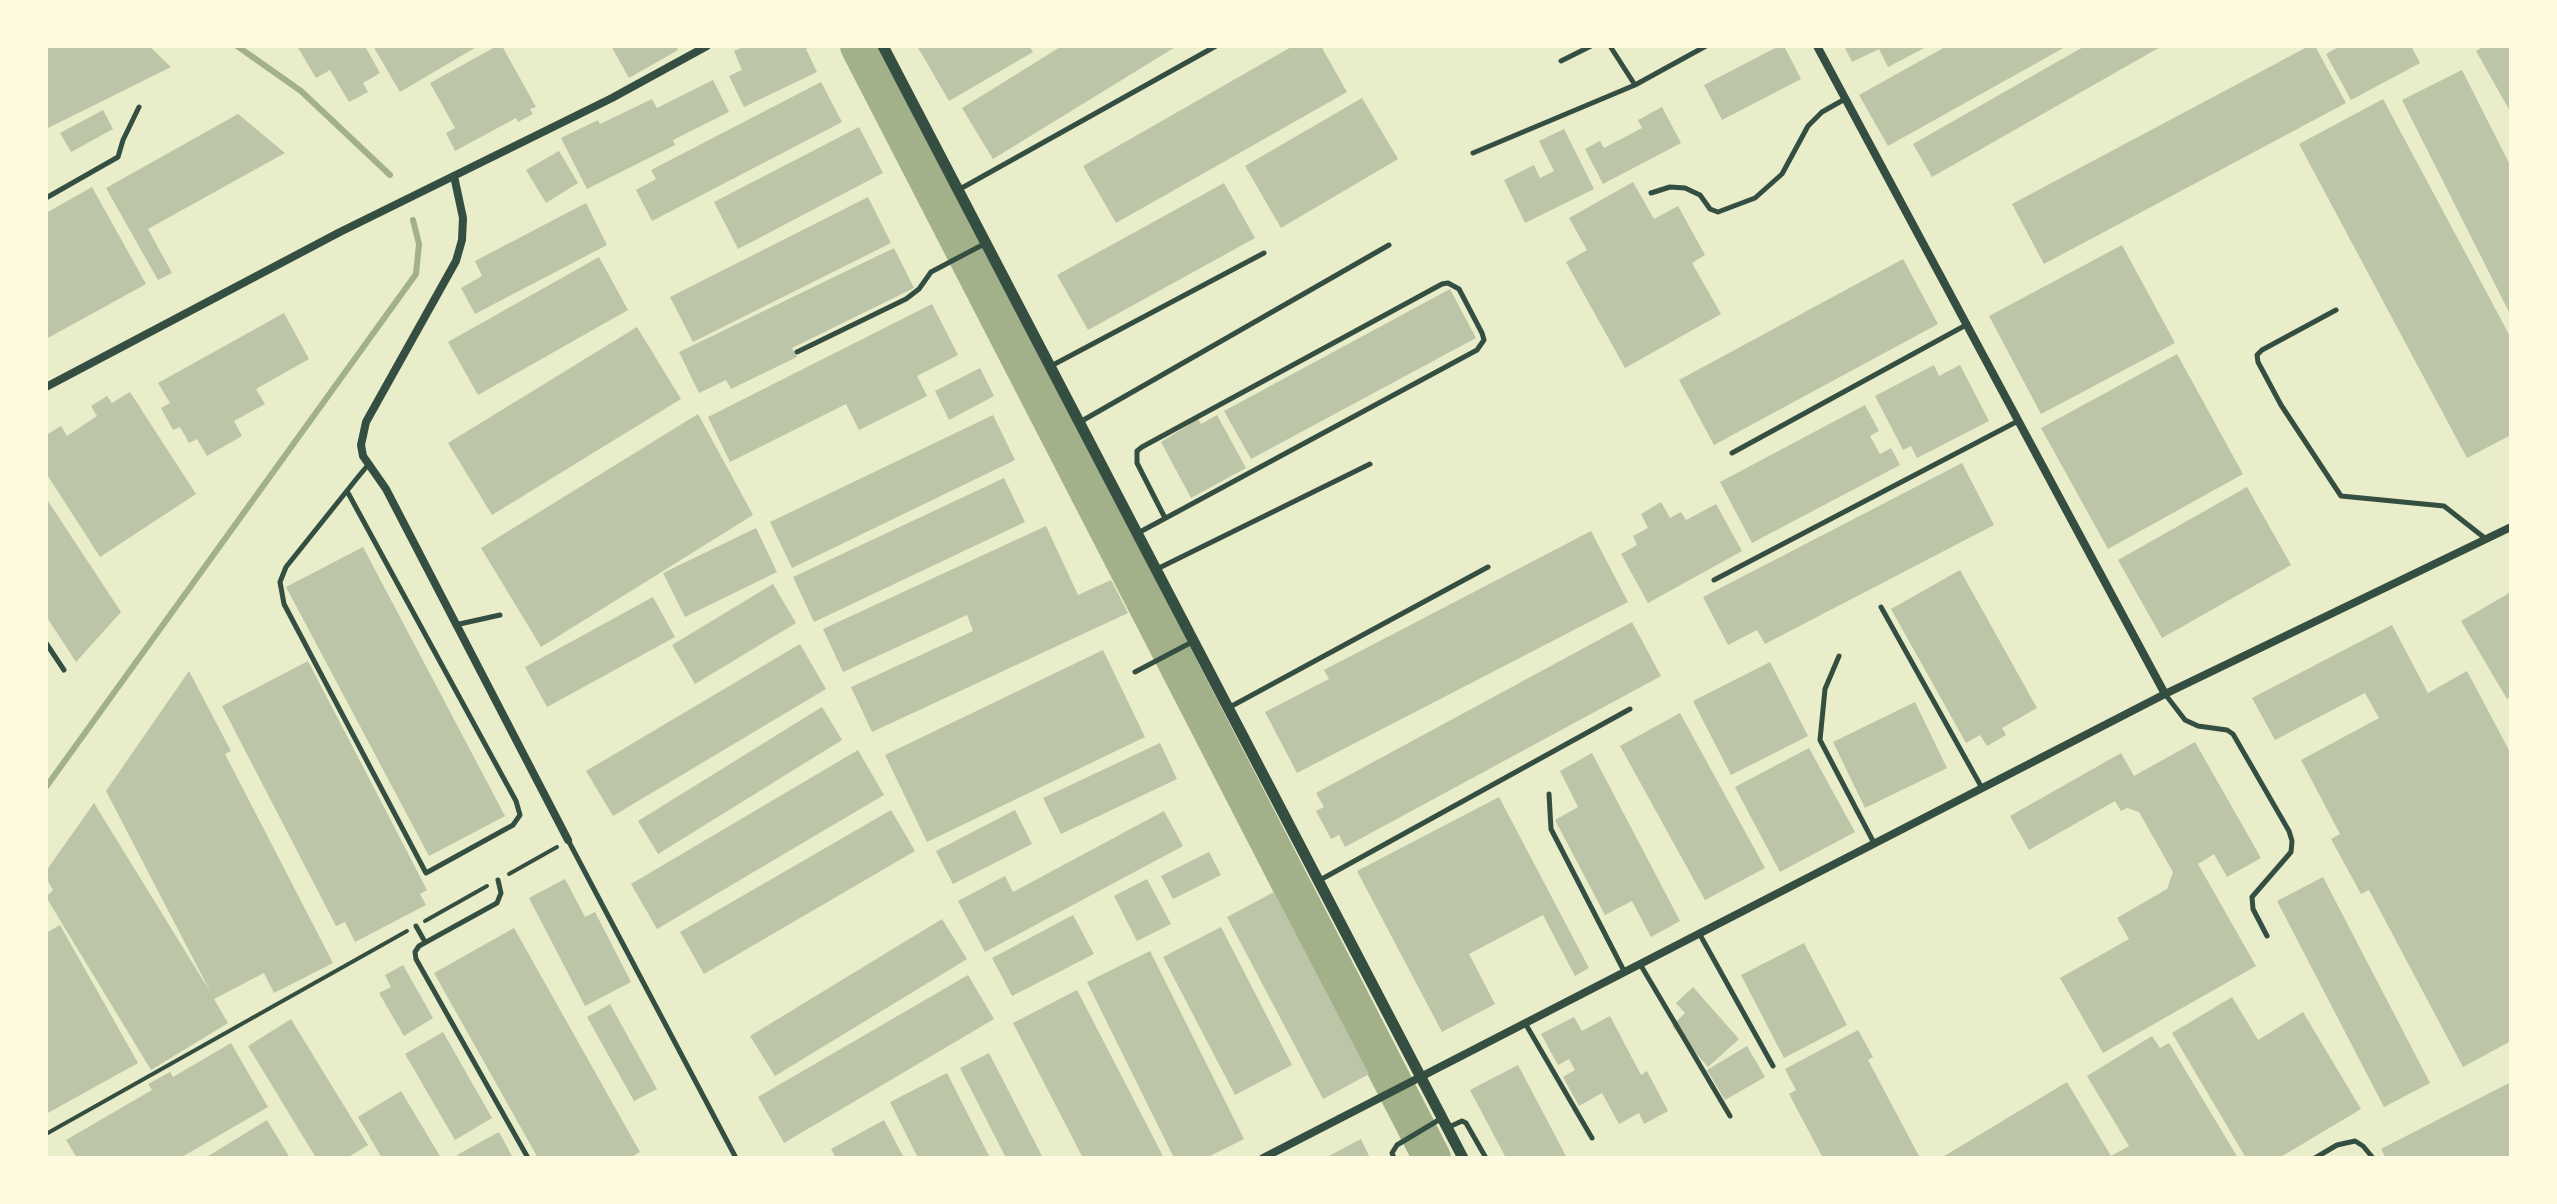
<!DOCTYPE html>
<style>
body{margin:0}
#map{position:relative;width:2557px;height:1204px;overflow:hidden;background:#e9edc9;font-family:"Roboto Serif",serif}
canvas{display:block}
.frame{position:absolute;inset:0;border:48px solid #fefae0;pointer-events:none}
</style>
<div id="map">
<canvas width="2557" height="1204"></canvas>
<div class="frame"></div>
</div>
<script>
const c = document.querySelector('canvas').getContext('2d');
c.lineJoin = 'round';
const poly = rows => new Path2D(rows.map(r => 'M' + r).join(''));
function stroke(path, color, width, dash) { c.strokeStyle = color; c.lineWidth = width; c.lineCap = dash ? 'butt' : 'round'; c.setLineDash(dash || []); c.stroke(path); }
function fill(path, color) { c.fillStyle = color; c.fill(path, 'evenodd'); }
stroke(poly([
 [237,46,301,91,390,175],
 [46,787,416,274,419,244,413,220]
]), '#a3b18a', 6);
stroke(poly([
 [859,46,1432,1158]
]), '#a3b18a', 38);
fill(poly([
 [46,46,149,46,171,67,46,129],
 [297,46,365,46,380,73,363,83,368,92,349,102,330,70,316,78],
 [373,46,478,46,400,92],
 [497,46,502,46,536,107,530,109,533,114,518,122,516,118,455,151,446,133,455,128,430,83],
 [611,46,676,46,678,50,629,78],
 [745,46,812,46,806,49,817,72,744,107,729,76,742,70,734,51],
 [917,46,1029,46,1033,52,949,101],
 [1062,46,1177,46,993,159,962,108],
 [1293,46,1321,46,1347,92,1116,223,1083,166],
 [1779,46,1784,46,1801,79,1722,120,1704,85],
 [1844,46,1928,46,1888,67,1879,49,1852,62],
 [1947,46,2067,46,1888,146,1859,95],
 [2085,46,2162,46,1932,177,1913,144],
 [2309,46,2315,46,2346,103,2044,264,2012,204],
 [2340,46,2411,46,2420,63,2351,100,2326,54],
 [2485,46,2511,46,2511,113,2476,51],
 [2462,70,2511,167,2511,316,2402,100],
 [713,80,729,112,673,140,675,145,587,189,561,138,598,120,600,124,652,99,657,108],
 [821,82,842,122,652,221,636,190,656,179,651,170],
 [1362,98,1398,159,1281,228,1245,166],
 [2383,99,2511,338,2511,435,2467,458,2299,144],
 [1662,107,1681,143,1603,184,1585,149,1600,141,1604,148,1642,128,1638,120],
 [103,110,113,129,71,152,60,133],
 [238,114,285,153,148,229,172,273,158,280,106,188],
 [859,127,883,173,738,249,714,202],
 [1564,129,1594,189,1525,223,1504,180,1534,165,1540,178,1554,171,1539,141],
 [559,151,578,183,546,203,526,170],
 [1633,182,1654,219,1678,206,1705,255,1692,263,1721,314,1625,368,1566,262,1587,250,1569,218],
 [1224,183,1255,238,1088,330,1057,275],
 [92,187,146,284,46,339,46,213],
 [868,197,891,243,693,342,670,297],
 [586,203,607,245,475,314,461,288,482,276,475,261],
 [2122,245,2175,343,2041,414,1989,316],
 [894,248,914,288,792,348,797,357,731,389,726,380,699,393,679,352],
 [599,257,628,310,478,395,448,342],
 [1903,259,1938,324,1714,445,1679,380],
 [1450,289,1476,338,1251,459,1224,411],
 [932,304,958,355,917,376,927,396,859,430,846,404,730,462,708,417],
 [284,313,309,359,256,389,265,404,234,421,242,436,207,456,197,439,189,443,180,427,173,430,161,408,170,403,158,383],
 [637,327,681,399,492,515,448,443],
 [2177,354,2243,474,2108,549,2041,428],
 [1934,365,1939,376,1960,365,1989,421,1917,458,1911,446,1903,450,1875,396],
 [980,368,994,396,949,420,935,391],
 [130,392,196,494,100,557,46,473,46,435,61,426,67,436,97,416,91,406,107,396,112,403],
 [1865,405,1879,431,1870,436,1880,454,1891,448,1900,465,1752,543,1720,482],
 [698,414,753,515,541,647,481,548],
 [993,415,1015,460,792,568,770,522],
 [1217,415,1246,468,1191,498,1161,442,1198,419,1201,424],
 [1962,463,1994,525,1765,644,1757,630,1728,645,1703,597],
 [1004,478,1025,522,814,622,793,577],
 [2247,487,2291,565,2162,638,2118,560],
 [46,498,121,612,76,662,46,616],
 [1661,502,1670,518,1681,512,1686,520,1716,504,1742,551,1648,603,1621,554,1637,545,1633,536,1648,528,1641,514],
 [1046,526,1078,595,1111,580,1128,613,872,732,851,687,973,631,967,615,843,672,823,629],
 [756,528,777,572,685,617,663,573],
 [1591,531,1628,602,1297,773,1265,712,1329,679,1324,670],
 [363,547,505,816,429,856,286,587],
 [1960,570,2037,708,2002,728,2006,735,1987,746,1980,735,1966,743,1891,609],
 [773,584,796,623,695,684,672,645],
 [2511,592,2511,697,2507,699,2461,621],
 [653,597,675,637,547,707,525,667],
 [1632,622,1661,676,1345,847,1339,835,1331,839,1316,811,1324,807,1316,793],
 [2392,625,2428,693,2467,671,2511,754,2511,1041,2463,1067,2369,890,2361,894,2331,839,2340,834,2301,760,2379,718,2365,693,2275,740,2252,698],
 [800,644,826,689,613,816,586,771],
 [1103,650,1145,737,927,842,885,755],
 [308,661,427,890,420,894,426,905,355,942,345,922,336,926,222,706],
 [1770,662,1808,736,1731,775,1693,701],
 [189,671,231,751,225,754,333,963,274,993,264,973,214,999,228,1023,151,1070,46,897,53,890,46,878,46,871,94,803,211,993,106,791],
 [1915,702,1947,768,1865,808,1833,742],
 [822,707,842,740,658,854,638,821],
 [1680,713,1765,868,1705,900,1620,746],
 [2195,742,2261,858,2227,877,2214,854,2198,864,2256,966,2103,1053,2060,978,2129,939,2117,918,2167,889,2173,872,2139,812,2127,808,2121,811,2115,801,2029,850,2010,816,2121,753,2134,776],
 [1160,743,1177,779,1061,834,1043,798],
 [1809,748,1855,832,1780,872,1735,787],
 [858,750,884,795,657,929,631,884],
 [1592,753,1680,921,1651,937,1632,901,1605,915,1555,820,1578,807,1560,771],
 [1499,797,1589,968,1575,976,1543,915,1469,954,1495,1004,1442,1032,1357,871],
 [891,810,915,851,704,974,680,932],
 [1015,810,1032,844,953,884,936,851],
 [1164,811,1183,846,985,952,958,901,1005,876,1013,892],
 [1209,852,1221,875,1173,899,1161,876],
 [2323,877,2430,1083,2384,1107,2277,901],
 [565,879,585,917,595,912,631,982,585,1006,529,898],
 [1147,879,1171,924,1137,941,1114,896],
 [1274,892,1369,1074,1323,1099,1227,917],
 [1073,915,1094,954,1012,996,992,958],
 [942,919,967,959,775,1076,750,1036],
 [60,925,138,1063,46,1114,46,933],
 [1221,927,1292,1065,1235,1095,1163,957],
 [514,928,640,1152,630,1158,538,1158,434,973],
 [1804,943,1847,1025,1784,1058,1741,975],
 [1150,951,1244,1139,1206,1158,1174,1158,1087,982],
 [403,965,433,1018,404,1036,379,993,391,987,385,975],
 [968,975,994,1019,784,1143,758,1097],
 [1693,987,1739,1039,1708,1067,1672,1026,1685,1013,1676,1003],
 [1077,990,1164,1158,1083,1158,1013,1023],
 [2232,997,2258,1040,2303,1012,2361,1109,2279,1158,2246,1158,2172,1033],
 [610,1004,657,1089,634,1101,587,1017],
 [1610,1016,1641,1075,1647,1071,1668,1111,1644,1124,1639,1113,1619,1124,1602,1093,1579,1106,1563,1077,1575,1070,1569,1059,1558,1065,1541,1034,1574,1017,1582,1031],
 [291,1019,368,1145,347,1158,316,1158,248,1046],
 [1858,1030,1873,1057,1868,1060,1919,1156,1915,1158,1823,1158,1789,1094,1796,1090,1785,1069],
 [443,1032,492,1118,455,1140,405,1054],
 [2152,1036,2160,1048,2169,1043,2238,1158,1941,1158,2067,1082,2111,1156,2129,1146,2087,1076],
 [231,1043,268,1107,180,1158,77,1158,66,1140,152,1090,148,1084,170,1072,173,1077],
 [1747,1046,1765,1077,1725,1100,1707,1070],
 [989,1053,1043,1158,1006,1158,960,1068],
 [1518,1065,1567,1158,1506,1158,1470,1090],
 [947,1073,990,1158,918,1158,890,1102],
 [2511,1082,2511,1158,2386,1158,2381,1149],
 [401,1091,441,1158,382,1158,358,1117],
 [267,1120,290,1158,205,1158],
 [884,1120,904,1158,836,1158,831,1149],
 [499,1132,513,1158,459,1158,457,1155],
 [1361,1139,1370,1158,1325,1158]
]), '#bcc5a7');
stroke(poly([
 [509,874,557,847],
 [425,921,487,886],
 [46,1134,407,931]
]), '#344e41', 4);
stroke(poly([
 [1610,46,1635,85,1706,46],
 [1561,61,1591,46],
 [1473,153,1635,85],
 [960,189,1216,46],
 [1651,193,1670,187,1685,188,1700,195,1710,209,1718,212,1755,198,1782,174,1808,126,1822,112,1845,99],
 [46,198,118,157,123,140,139,107],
 [2336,310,2262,350,2257,355,2258,362,2281,405,2341,496,2444,506,2486,539],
 [797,352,906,299,919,289,931,272,986,243],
 [1051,366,1264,253],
 [1080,422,1389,245],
 [1732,453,1966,325],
 [347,491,516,801,520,815,513,825,426,873,284,604,280,582,286,567,358,477,368,465],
 [1138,533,1477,350,1484,340,1482,333,1459,289,1448,283,1442,284,1142,447,1137,451,1137,463,1165,518],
 [1157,569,1370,464],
 [1714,580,2018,421],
 [1881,607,1982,788],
 [455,625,500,615],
 [46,643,64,670],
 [1839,656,1825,689,1820,740,1874,843],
 [1135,672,1194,641],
 [2165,694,2185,720,2198,726,2227,730,2233,734,2289,831,2292,841,2291,852,2252,897,2253,909,2267,936],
 [1230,707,1488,567],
 [1549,794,1551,829,1624,971],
 [568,840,736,1158],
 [498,880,501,893,497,903,419,946,415,952,416,959,528,1158],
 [1320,880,1630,709],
 [416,926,425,942],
 [1699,933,1773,1066],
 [1640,964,1730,1116],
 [1525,1023,1592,1138],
 [1449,1127,1462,1121,1466,1123,1486,1158],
 [1394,1158,1392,1153,1397,1145,1442,1118],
 [2315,1158,2337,1145,2355,1141,2363,1146,2373,1158]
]), '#344e41', 5);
stroke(poly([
 [1817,46,2165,694],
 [454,176,463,218,462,240,456,261,366,422,361,445,363,456,386,489,568,840],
 [46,387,340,232,612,98,707,46],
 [1263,1158,2165,694,2511,527]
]), '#344e41', 8);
stroke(poly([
 [883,46,1463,1158]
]), '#344e41', 11);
</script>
